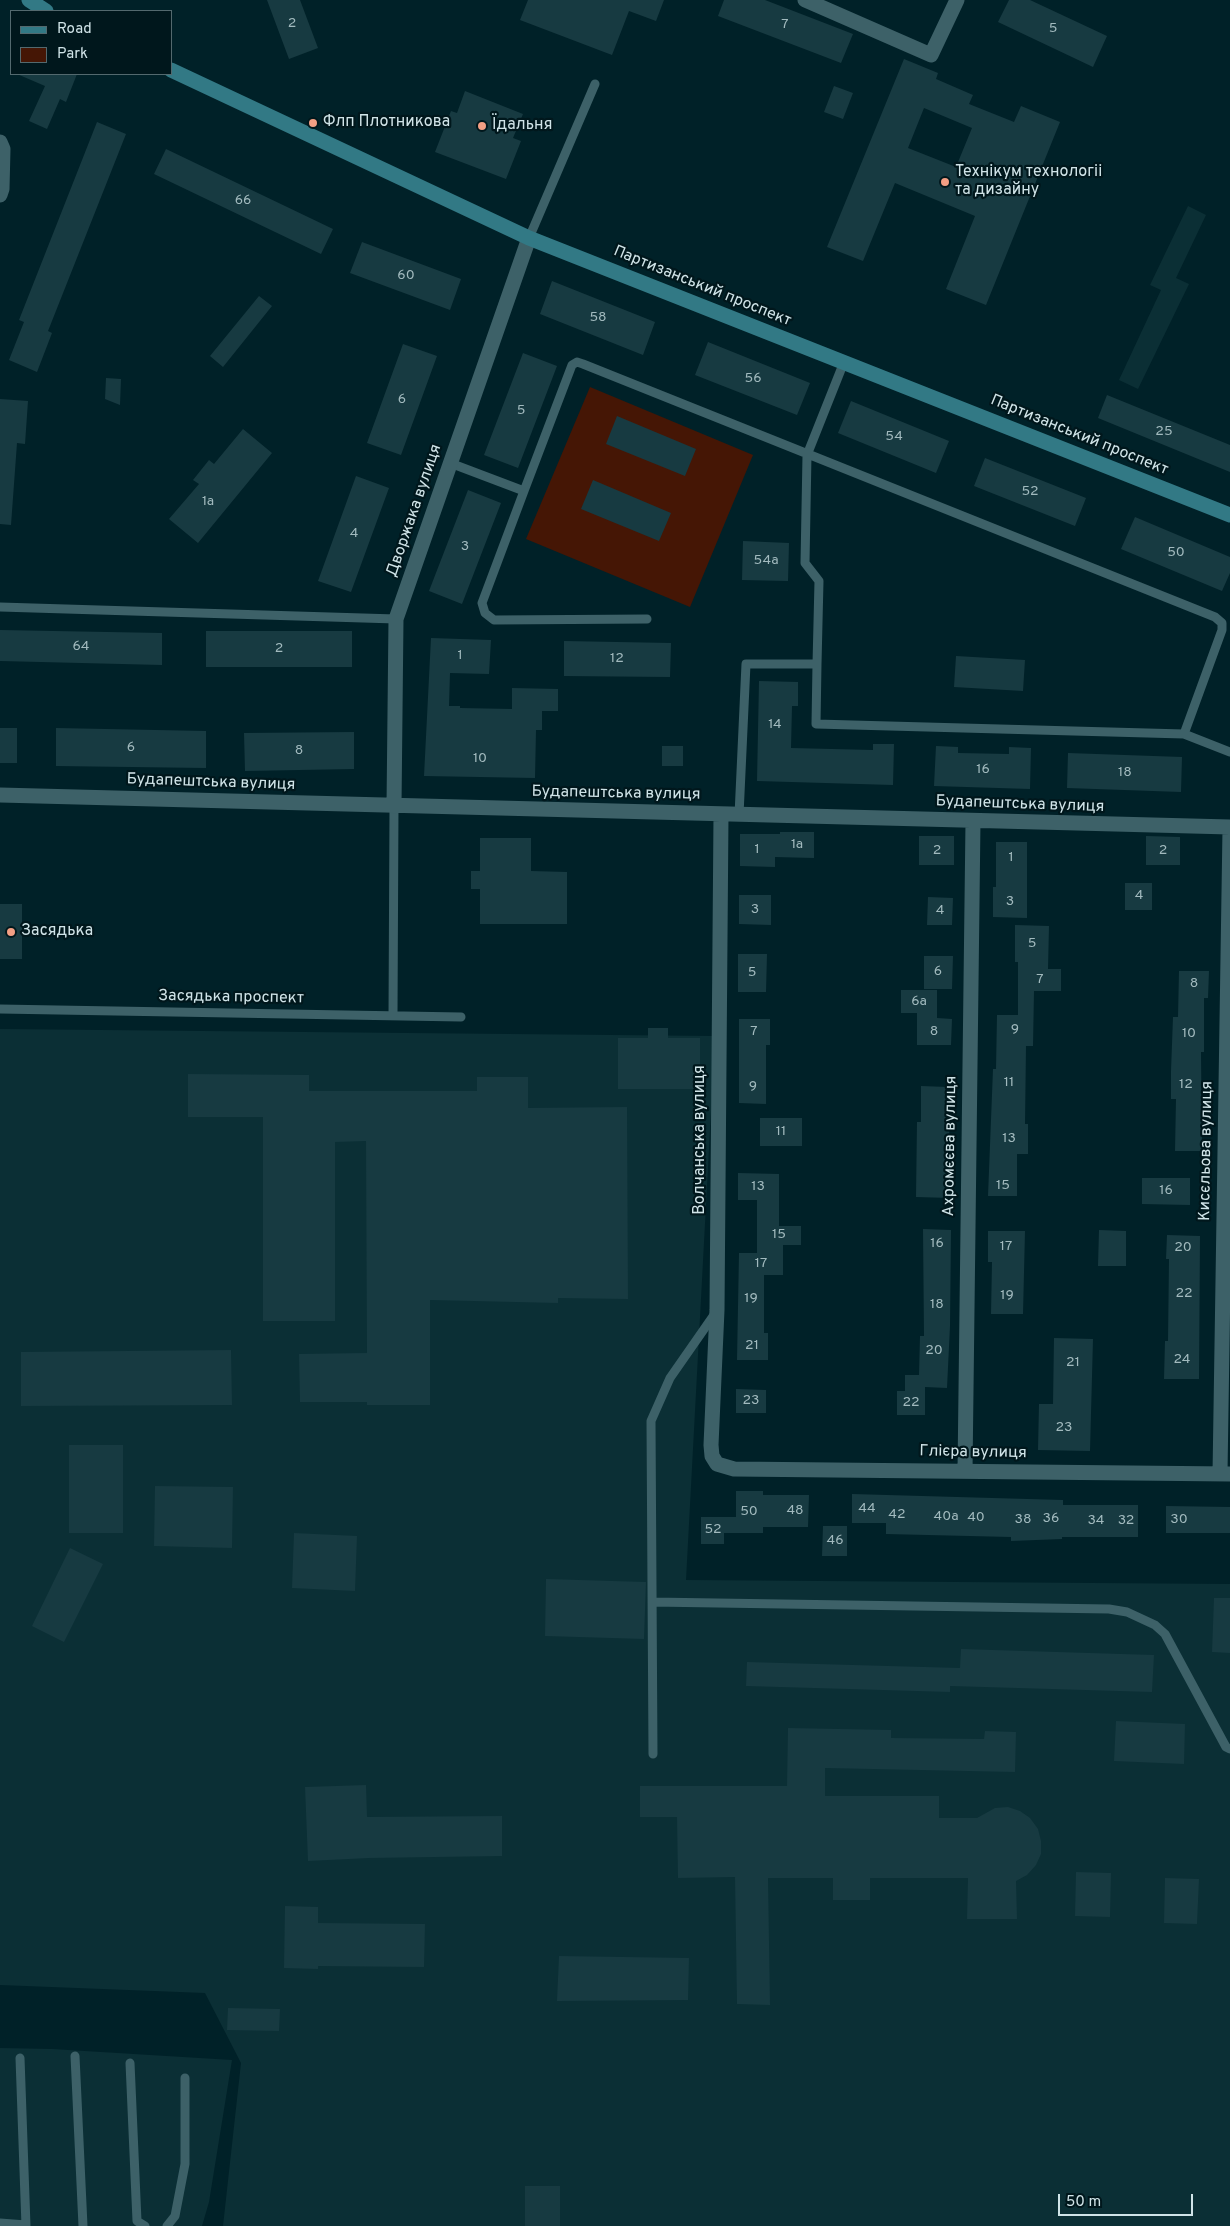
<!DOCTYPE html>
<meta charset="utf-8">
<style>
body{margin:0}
#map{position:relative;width:1230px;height:2226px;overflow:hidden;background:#002128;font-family:Overpass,sans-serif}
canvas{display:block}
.legend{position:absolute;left:10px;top:10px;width:162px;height:65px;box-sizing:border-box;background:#00171c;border:1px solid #53696e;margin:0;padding:6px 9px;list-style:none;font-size:15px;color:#d0e4e8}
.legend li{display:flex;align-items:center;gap:10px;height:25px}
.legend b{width:25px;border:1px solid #53696e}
.scale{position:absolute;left:1058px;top:2194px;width:135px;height:22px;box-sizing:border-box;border:2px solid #d0e4e8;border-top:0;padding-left:6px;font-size:15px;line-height:18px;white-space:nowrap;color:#d0e4e8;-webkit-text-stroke:4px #00171c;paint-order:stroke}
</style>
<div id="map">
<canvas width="1230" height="2226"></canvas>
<ul class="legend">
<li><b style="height:6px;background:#327985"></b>Road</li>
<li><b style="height:14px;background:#451605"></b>Park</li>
</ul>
<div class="scale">50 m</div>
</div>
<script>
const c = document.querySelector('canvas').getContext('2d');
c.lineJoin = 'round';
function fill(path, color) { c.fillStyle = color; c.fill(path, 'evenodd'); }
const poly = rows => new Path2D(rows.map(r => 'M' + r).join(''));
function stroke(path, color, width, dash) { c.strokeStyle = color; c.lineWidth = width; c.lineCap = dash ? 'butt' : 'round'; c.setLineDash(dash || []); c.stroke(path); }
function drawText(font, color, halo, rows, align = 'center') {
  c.font = font + ' Overpass,sans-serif'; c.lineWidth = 4.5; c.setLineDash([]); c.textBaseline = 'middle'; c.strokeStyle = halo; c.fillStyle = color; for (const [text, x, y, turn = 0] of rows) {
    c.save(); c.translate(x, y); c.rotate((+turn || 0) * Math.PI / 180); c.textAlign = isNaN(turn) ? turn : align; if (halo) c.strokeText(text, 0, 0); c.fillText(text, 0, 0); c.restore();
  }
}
fill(poly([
 [1188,206,1206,215,1176,278,1189,284,1138,389,1119,380,1161,290,1150,285],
 [0,1029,715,1036,686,1580,1230,1584,1230,2226,223,2226,241,2063,205,1993,0,1985],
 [0,2048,52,2049,232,2060,209,2202,202,2226,0,2226]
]), '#0b2f35');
fill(poly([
 [590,387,753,455,690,607,526,539]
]), '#451605');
fill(poly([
 [267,0,300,0,318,48,289,59],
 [528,0,664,0,656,21,629,11,612,55,520,20],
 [724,0,765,0,853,34,841,63,718,16],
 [1009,0,1030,0,1107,36,1093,67,998,22],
 [904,59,938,73,936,79,973,95,969,104,1014,122,1021,106,1060,122,986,305,946,289,975,216,895,183,863,261,827,247],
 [924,108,972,128,956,167,908,148],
 [17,74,77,74,66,102,60,99,47,129,29,121,45,86],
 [834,86,853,93,843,119,824,112],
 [465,91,523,114,513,138,521,141,506,179,435,152,451,111,457,113],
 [97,122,126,134,48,331,52,333,37,372,9,360,24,322,19,320],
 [166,149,333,229,321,254,154,174],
 [362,242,461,279,450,310,350,273],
 [552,281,655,322,643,355,540,314],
 [259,296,272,306,223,367,210,356],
 [708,342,810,383,797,415,695,375],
 [403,344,437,356,401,455,367,443],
 [523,353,557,366,518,468,484,455],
 [106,378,121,379,120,405,105,399],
 [1107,395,1230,445,1230,472,1098,418],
 [0,399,28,401,25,444,17,443,11,525,0,524],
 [851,401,949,441,936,473,838,433],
 [617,416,696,449,685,476,606,444],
 [243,429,272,453,198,543,169,519,199,484,193,480,209,460,214,464],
 [985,458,1086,498,1075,526,974,486],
 [356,476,389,488,351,592,318,581],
 [593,480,671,513,659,541,581,509],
 [468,490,501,503,462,604,429,591],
 [1135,517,1230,557,1230,573,1222,591,1121,549],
 [743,541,789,543,788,581,742,580],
 [0,630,162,633,162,665,0,661],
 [206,631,352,631,352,667,206,667],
 [431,638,491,640,489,674,450,673,449,706,460,706,460,708,512,709,512,688,558,689,558,711,542,711,542,730,536,730,535,778,424,776],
 [564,641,671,643,670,677,564,676],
 [956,656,1025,660,1023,691,954,687],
 [759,681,798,682,798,706,792,706,791,748,873,750,873,744,894,744,893,785,757,781],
 [0,728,17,728,17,763,0,763],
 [56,728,206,731,206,768,56,766],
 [354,732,354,769,245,771,244,733],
 [662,746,683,746,683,766,662,766],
 [936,746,958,747,958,753,1009,754,1009,747,1031,748,1030,789,934,786],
 [1068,753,1182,757,1181,792,1067,788],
 [780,832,814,832,814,858,775,857,775,867,740,866,740,834,780,834],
 [919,836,954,836,954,865,919,865],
 [1146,836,1180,837,1180,865,1146,865],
 [480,838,531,838,531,871,567,872,567,924,480,924,480,889,471,889,471,871,480,871],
 [996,842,1027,842,1027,918,993,917,993,887,996,887],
 [1125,883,1152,883,1152,910,1125,910],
 [739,895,771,895,771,925,739,924],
 [928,897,953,898,952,925,927,925],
 [0,904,22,904,22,959,0,959],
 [1015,925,1049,926,1048,969,1061,969,1061,991,1034,991,1033,1046,1026,1046,1025,1124,1028,1124,1028,1154,1017,1154,1017,1196,988,1196,993,1069,996,1069,997,1015,1018,1015,1018,962,1015,962],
 [738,954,767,954,766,992,738,992],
 [924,956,953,956,952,989,924,989],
 [1179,971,1209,971,1208,998,1204,998,1204,1052,1201,1052,1202,1151,1175,1151,1176,1099,1171,1099,1171,1071,1173,1017,1178,1017],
 [901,990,937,990,937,1018,952,1019,951,1045,917,1045,917,1013,901,1013],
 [739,1019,770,1019,770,1045,766,1045,766,1104,739,1103],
 [648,1028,668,1028,668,1038,700,1038,700,1089,618,1089,618,1038,648,1038],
 [188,1074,309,1075,309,1091,477,1091,477,1077,528,1077,528,1108,627,1107,628,1299,558,1298,558,1303,430,1300,430,1405,367,1405,367,1402,300,1402,299,1354,367,1353,366,1141,335,1142,335,1321,263,1321,263,1117,188,1117],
 [921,1086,948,1087,951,1198,916,1197,917,1122,921,1122],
 [760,1118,802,1118,802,1146,760,1146],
 [738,1173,779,1174,779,1226,801,1226,801,1245,783,1245,783,1275,764,1275,764,1333,768,1333,768,1360,737,1360,739,1253,757,1253,757,1200,738,1200],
 [1142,1178,1190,1178,1190,1205,1142,1204],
 [923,1229,951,1230,950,1326,947,1388,925,1387,925,1415,897,1415,897,1391,905,1391,905,1375,919,1375,920,1336,924,1336],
 [1099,1230,1126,1231,1126,1266,1098,1266],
 [988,1231,1025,1231,1023,1314,991,1314,992,1262,988,1262],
 [1167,1235,1200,1236,1199,1379,1164,1379,1165,1341,1168,1341,1169,1259,1166,1259],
 [1054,1338,1093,1339,1090,1451,1038,1450,1039,1404,1053,1404],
 [231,1350,232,1405,21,1406,21,1352],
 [736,1389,766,1390,766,1413,736,1413],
 [69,1445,123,1445,123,1533,69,1533],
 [155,1486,233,1487,232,1548,154,1546],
 [736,1491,763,1491,763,1495,809,1495,808,1527,763,1527,763,1533,724,1533,724,1544,701,1544,701,1517,736,1517],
 [852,1494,1063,1500,1063,1505,1138,1505,1138,1537,1062,1537,1062,1539,1011,1541,1011,1537,886,1534,886,1523,852,1523],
 [1166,1506,1230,1507,1230,1533,1166,1533],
 [823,1526,847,1526,847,1556,822,1556],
 [294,1533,357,1536,355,1591,292,1588],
 [70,1548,103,1564,64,1642,32,1626],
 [546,1579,646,1582,644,1639,545,1636],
 [1214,1598,1230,1598,1230,1653,1212,1652],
 [961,1649,1154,1655,1152,1692,950,1686,950,1692,746,1686,747,1662,960,1668],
 [1116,1721,1185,1724,1184,1764,1114,1761],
 [788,1728,891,1730,891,1738,984,1739,985,1731,1016,1732,1015,1772,825,1768,825,1796,939,1796,939,1818,977,1818,995,1808,1008,1807,1020,1811,1030,1818,1038,1829,1041,1841,1041,1854,1036,1865,1027,1875,1016,1881,1017,1919,967,1919,968,1878,870,1878,870,1900,833,1900,833,1878,768,1878,770,2005,737,2004,735,1877,678,1878,677,1817,640,1817,640,1786,787,1786],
 [366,1785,367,1817,502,1816,502,1856,369,1858,308,1861,305,1787],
 [1076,1872,1111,1873,1110,1917,1075,1916],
 [1165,1878,1199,1879,1197,1924,1164,1923],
 [285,1906,318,1907,318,1923,425,1924,424,1967,318,1966,318,1969,284,1968],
 [559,1956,689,1958,688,2000,557,2001],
 [228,2008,280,2009,279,2031,227,2030],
 [525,2186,560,2186,560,2226,525,2226]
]), '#173a41');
stroke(poly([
 [529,238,595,84],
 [450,463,524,491,572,365,577,362,583,364,1215,617,1222,623,1222,630,1184,734,1230,752],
 [524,491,482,603,485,613,494,620,647,619],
 [0,607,396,619],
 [817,664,816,724,1184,734],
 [739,815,746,664,817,664,819,581,805,563,807,455,844,362],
 [0,1009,461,1017],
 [393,1016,394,806],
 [652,1602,1109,1609,1127,1612,1155,1625,1165,1634,1226,1747,1230,1749],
 [653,1754,651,1421,670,1378,716,1312],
 [75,2056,83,2226],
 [20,2058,26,2226],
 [130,2063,137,2221,145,2226],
 [0,2223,26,2225],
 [167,2226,175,2216,185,2164,185,2078]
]), '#3d6168', 9);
stroke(poly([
 [805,0,931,55,957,0],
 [0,142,3,149,2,189,0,195],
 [0,795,1230,827],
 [394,806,396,619,529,238],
 [721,815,717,1310,711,1445,712,1456,717,1464,734,1469,1230,1474],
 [965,1471,973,821],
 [1220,1474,1230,828]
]), '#3d6168', 15);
stroke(poly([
 [29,0,46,11],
 [171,70,529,238,1230,515]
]), '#327985', 15);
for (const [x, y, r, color] of [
 [313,123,5,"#f39f84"],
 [482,126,5,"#f39f84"],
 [945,182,5,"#f39f84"],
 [11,932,5,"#f39f84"]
]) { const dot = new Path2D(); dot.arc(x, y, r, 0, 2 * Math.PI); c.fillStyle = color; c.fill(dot); stroke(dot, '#00171c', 2); }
drawText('14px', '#a2babe', null, [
 ["2",292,24],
 ["7",785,25],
 ["5",1053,29],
 ["66",243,201],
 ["60",406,276],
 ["58",598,318],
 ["56",753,379],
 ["6",402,400],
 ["5",521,411],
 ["25",1164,432],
 ["54",894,437],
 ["52",1030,492],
 ["1а",208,502],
 ["4",354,534],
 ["3",465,547],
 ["50",1176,553],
 ["54а",766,561],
 ["64",81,647],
 ["2",279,649],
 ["1",460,656],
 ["12",617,659],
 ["14",775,725],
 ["6",131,748],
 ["8",299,751],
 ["10",480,759],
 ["16",983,770],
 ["18",1125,773],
 ["1а",797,845],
 ["1",757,850],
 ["2",937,851],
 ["2",1163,851],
 ["1",1011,858],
 ["4",1139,896],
 ["3",1010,902],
 ["3",755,910],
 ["4",940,911],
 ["5",1032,944],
 ["6",938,972],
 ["5",752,973],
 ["7",1040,980],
 ["8",1194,984],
 ["6а",919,1002],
 ["9",1015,1030],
 ["7",754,1032],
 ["8",934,1032],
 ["10",1189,1034],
 ["11",1009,1083],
 ["12",1186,1085],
 ["9",753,1087],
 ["11",781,1132],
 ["13",1009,1139],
 ["15",1003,1186],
 ["13",758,1187],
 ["16",1166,1191],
 ["15",779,1235],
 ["16",937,1244],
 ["17",1006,1247],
 ["20",1183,1248],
 ["17",761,1264],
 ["22",1184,1294],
 ["19",1007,1296],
 ["19",751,1299],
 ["18",937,1305],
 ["21",752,1346],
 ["20",934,1351],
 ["24",1182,1360],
 ["21",1073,1363],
 ["23",751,1401],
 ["22",911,1403],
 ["23",1064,1428],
 ["44",867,1509],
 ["48",795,1511],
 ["50",749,1512],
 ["42",897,1515],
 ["40а",946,1517],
 ["40",976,1518],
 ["36",1051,1519],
 ["38",1023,1520],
 ["30",1179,1520],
 ["34",1096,1521],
 ["32",1126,1521],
 ["52",713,1530],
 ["46",835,1541]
]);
drawText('16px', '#d0e4e8', '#00171c', [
 ["Флп Плотникова",323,123],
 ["Їдальня",492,126],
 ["Технікум технологіі",955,173],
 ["та дизайну",955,191],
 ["Засядька",21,932]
], 'left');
drawText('16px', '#d0e4e8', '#00171c', [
 ["Партизанський проспект",702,287,22],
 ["Партизанський проспект",1079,436,22],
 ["Дворжака вулиця",415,511,-71],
 ["Будапештська вулиця",211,783,2],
 ["Будапештська вулиця",616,794,1],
 ["Будапештська вулиця",1020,805,2],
 ["Засядька проспект",231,998,1],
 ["Волчанська вулиця",701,1140,-90],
 ["Ахромєєва вулиця",951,1146,-89],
 ["Кисєльова вулиця",1207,1151,-89],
 ["Глієра вулиця",973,1453,1]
]);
</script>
